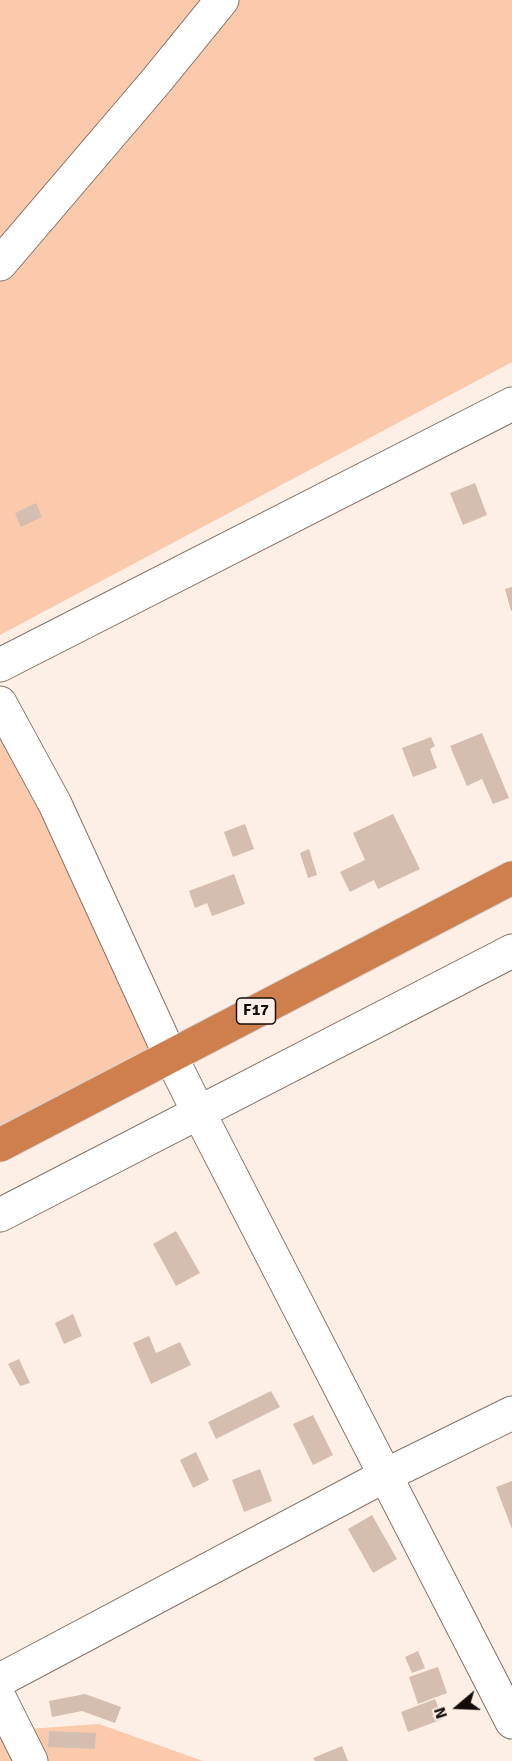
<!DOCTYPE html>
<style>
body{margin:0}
#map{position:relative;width:512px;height:1761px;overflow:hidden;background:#fdefe6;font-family:Signika,sans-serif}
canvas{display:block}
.north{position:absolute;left:428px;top:1677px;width:60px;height:60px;-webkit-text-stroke:4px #fdefe6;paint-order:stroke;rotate:251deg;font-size:16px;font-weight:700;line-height:24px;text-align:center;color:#140c08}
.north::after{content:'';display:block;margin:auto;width:21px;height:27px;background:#140c08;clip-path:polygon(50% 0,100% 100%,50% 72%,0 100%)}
</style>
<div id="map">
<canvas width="512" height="1761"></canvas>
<div class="north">N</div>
</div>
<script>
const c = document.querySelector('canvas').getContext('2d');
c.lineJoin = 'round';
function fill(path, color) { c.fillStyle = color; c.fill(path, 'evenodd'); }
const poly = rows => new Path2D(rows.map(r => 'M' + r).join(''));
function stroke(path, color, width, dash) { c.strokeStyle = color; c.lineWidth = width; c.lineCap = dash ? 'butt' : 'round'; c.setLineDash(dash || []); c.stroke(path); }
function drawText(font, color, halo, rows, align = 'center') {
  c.font = font + ' Signika,sans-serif'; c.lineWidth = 6; c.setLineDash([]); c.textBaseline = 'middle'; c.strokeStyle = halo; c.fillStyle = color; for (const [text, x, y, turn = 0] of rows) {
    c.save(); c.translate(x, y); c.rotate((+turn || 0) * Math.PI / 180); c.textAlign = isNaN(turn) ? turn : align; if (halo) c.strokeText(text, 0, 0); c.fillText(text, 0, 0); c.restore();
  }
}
fill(poly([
 [0,0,512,0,512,362,0,635],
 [0,703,170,1055,0,1145],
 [99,1724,203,1761,0,1761,0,1731]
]), '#fbcaad');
fill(poly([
 [475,483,487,515,463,525,450,493],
 [36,503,42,517,21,527,15,513],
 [512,587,512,610,511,611,505,589],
 [482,733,509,798,493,804,482,779,467,786,450,746],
 [431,737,435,746,430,749,437,768,413,777,402,748],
 [393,814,420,869,378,889,374,880,350,892,340,872,365,860,353,833],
 [245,824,254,849,233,857,224,832],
 [309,849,317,875,308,878,300,853],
 [234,874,245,904,212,916,207,903,195,908,189,891],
 [176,1231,200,1273,176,1286,153,1244],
 [73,1314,82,1336,64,1344,55,1323],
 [149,1336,156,1353,180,1342,191,1365,151,1384,133,1343],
 [19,1359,30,1383,20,1386,8,1364],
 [271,1391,280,1407,216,1439,208,1422],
 [313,1415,333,1455,313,1465,293,1424],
 [196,1452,209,1480,193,1488,180,1460],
 [260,1469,272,1501,244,1512,232,1480],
 [512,1481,512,1529,496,1487],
 [372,1515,397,1559,373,1573,348,1529],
 [418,1651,425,1668,412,1673,405,1657],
 [438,1667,447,1693,418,1704,409,1677],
 [85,1694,121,1707,115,1723,82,1711,52,1717,49,1701],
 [435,1699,443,1719,408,1732,401,1712],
 [49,1731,96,1733,95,1749,48,1747],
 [342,1746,348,1761,315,1761,313,1758]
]), '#d5beb0');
const minor = poly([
 [0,264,157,80,222,0],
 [0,665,512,404],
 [0,703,55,804,170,1055,198,1111,512,1722],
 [0,1215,512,951],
 [0,1680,386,1475,512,1413],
 [0,1699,31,1761]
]);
const highway = poly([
 [0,1145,512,878]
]);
stroke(minor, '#867265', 35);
stroke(highway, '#d5d3d3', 35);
stroke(minor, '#fff', 33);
stroke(highway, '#ce7f4b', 33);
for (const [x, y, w] of [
 [256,1011,39]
]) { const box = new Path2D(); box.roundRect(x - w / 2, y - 13, w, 26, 4.5); c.fillStyle = '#fdefe6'; c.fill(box); stroke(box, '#140c08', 1.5); }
drawText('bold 16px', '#140c08', null, [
 ["F17",256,1011]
]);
</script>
